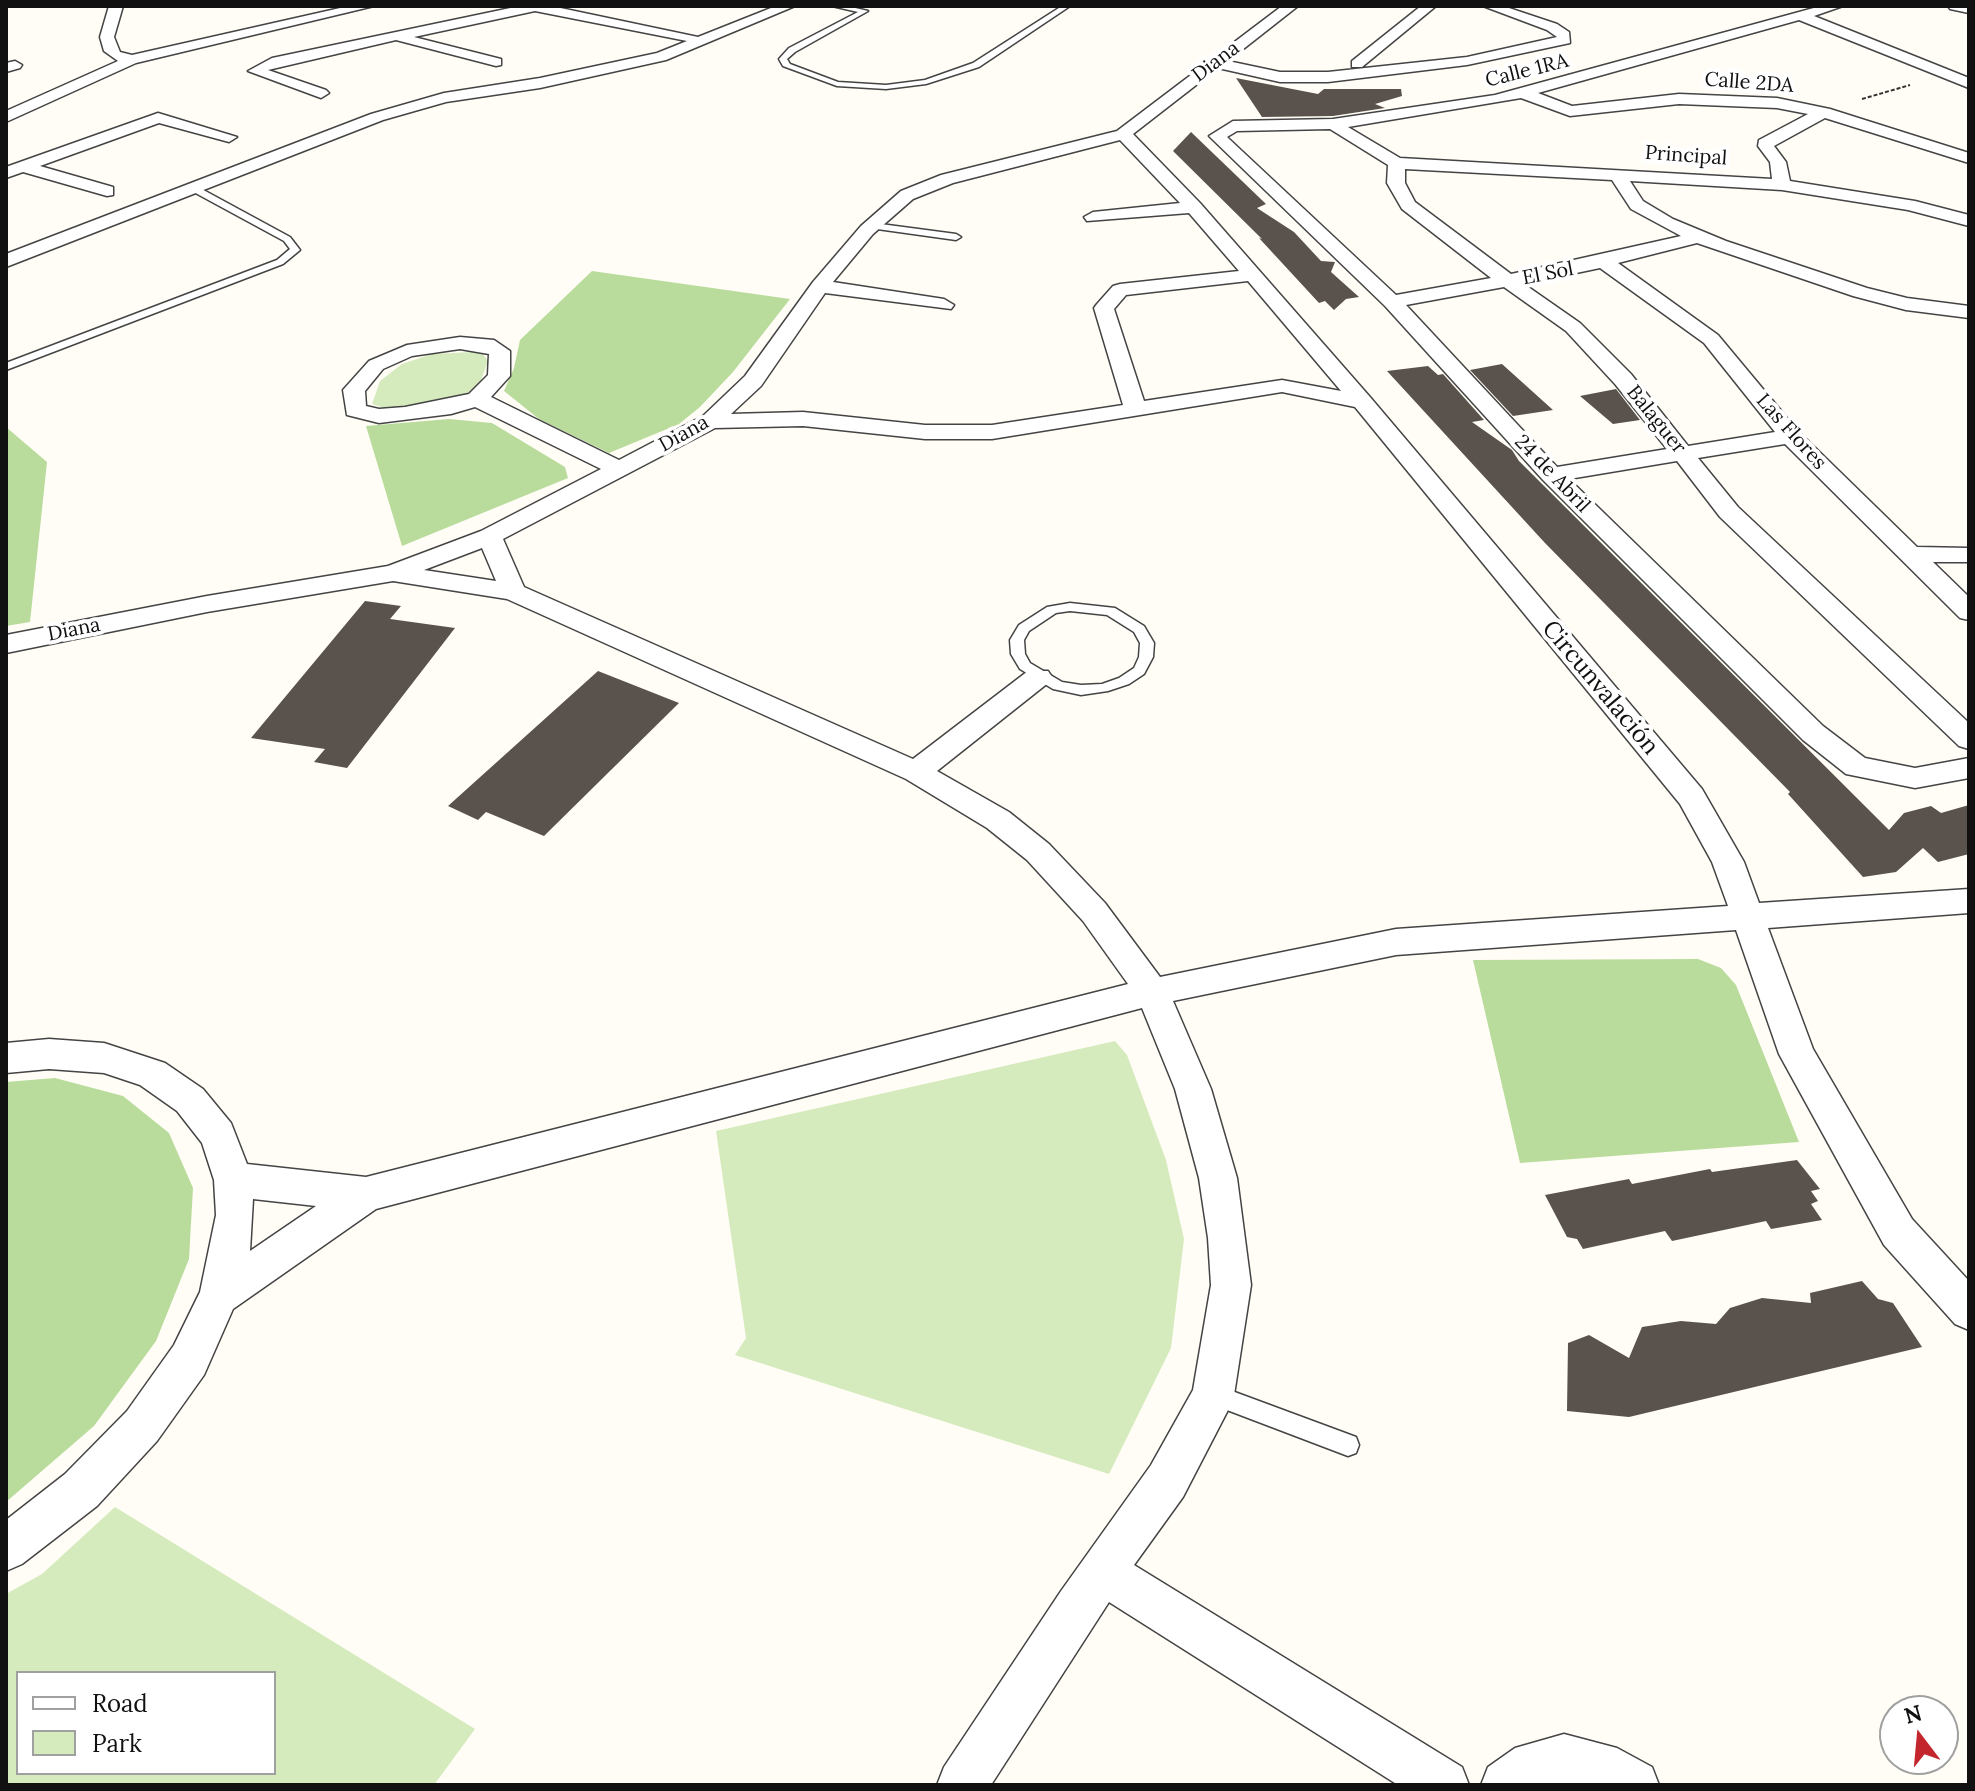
<!DOCTYPE html>
<meta charset="utf-8">
<style>
body{margin:0}
#map{position:relative;width:1975px;height:1791px;overflow:hidden;background:#fffdf5;font-family:Lora,serif}
canvas{display:block}
.frame{position:absolute;inset:0;border:8px solid #111;pointer-events:none}
.legend{position:absolute;left:16px;top:1671px;width:260px;height:104px;box-sizing:border-box;background:#fff;border:2px solid #a0a0a0;margin:0;padding:10px 14px;list-style:none;font-size:24px;color:#111}
.legend li{display:flex;align-items:center;gap:16px;height:40px}
.legend b{width:40px;border:2px solid #a0a0a0}
.north{position:absolute;left:1879px;top:1695px;width:80px;height:80px;box-sizing:border-box;background:#fff;border:2px solid #a0a0a0;border-radius:50%;rotate:344deg;font-size:22px;font-weight:700;line-height:32px;text-align:center;color:#111}
.north::after{content:'';display:block;margin:auto;width:28px;height:36px;background:#c4262e;clip-path:polygon(50% 0,100% 100%,50% 72%,0 100%)}
</style>
<div id="map">
<canvas width="1975" height="1791"></canvas>
<div class="frame"></div>
<ul class="legend">
<li><b style="height:10px;background:#fff"></b>Road</li>
<li><b style="height:22px;background:#d5ebbd"></b>Park</li>
</ul>
<div class="north">N</div>
</div>
<script>
const c = document.querySelector('canvas').getContext('2d');
c.lineJoin = 'round';
function fill(path, color) { c.fillStyle = color; c.fill(path, 'evenodd'); }
const poly = rows => new Path2D(rows.map(r => 'M' + r).join(''));
function stroke(path, color, width, dash) { c.strokeStyle = color; c.lineWidth = width; c.lineCap = dash ? 'butt' : 'round'; c.setLineDash(dash || []); c.stroke(path); }
function drawText(font, color, halo, rows, align = 'center') {
  c.font = font + ' Lora,serif'; c.lineWidth = 8; c.setLineDash([]); c.textBaseline = 'middle'; c.strokeStyle = halo; c.fillStyle = color; for (const [text, x, y, turn = 0] of rows) {
    c.save(); c.translate(x, y); c.rotate((+turn || 0) * Math.PI / 180); c.textAlign = isNaN(turn) ? turn : align; if (halo) c.strokeText(text, 0, 0); c.fillText(text, 0, 0); c.restore();
  }
}
fill(poly([
 [473,352,482,353,488,361,480,383,472,391,446,402,387,409,372,404,380,381,402,364,432,354],
 [1115,1041,1127,1055,1166,1160,1184,1239,1171,1348,1109,1474,735,1355,746,1338,716,1131],
 [115,1507,475,1729,434,1785,6,1785,6,1594,42,1574],
 [18,1673,274,1673,274,1773,18,1773]
]), '#d5ebbd');
fill(poly([
 [592,271,790,299,733,372,700,407,679,424,609,453,539,419,504,391,514,368,520,340],
 [449,419,492,423,565,467,568,478,402,546,366,426],
 [6,427,47,462,30,622,6,626],
 [1698,959,1721,968,1736,985,1799,1142,1520,1163,1473,960],
 [55,1078,123,1096,169,1133,193,1188,189,1259,156,1341,94,1426,6,1502,6,1082]
]), '#b9dc9c');
fill(poly([
 [1236,78,1318,94,1324,89,1401,89,1402,96,1375,104,1385,108,1333,116,1262,117],
 [1191,132,1266,204,1257,208,1294,232,1321,261,1335,262,1331,272,1359,297,1346,299,1334,310,1325,301,1319,303,1259,238,1262,239,1173,151],
 [1502,364,1553,410,1513,416,1470,370],
 [1428,366,1438,375,1443,374,1484,420,1472,422,1512,450,1519,461,1889,830,1904,813,1931,806,1941,813,1969,805,1969,854,1938,862,1923,848,1896,872,1863,877,1788,794,1790,792,1545,543,1387,371],
 [1616,389,1640,420,1613,424,1580,396],
 [365,601,401,606,390,619,455,628,347,768,314,762,325,749,251,738],
 [598,671,679,703,544,836,486,812,478,820,448,806],
 [1797,1160,1820,1189,1811,1191,1818,1201,1811,1204,1822,1220,1771,1229,1766,1221,1672,1241,1665,1231,1583,1249,1577,1239,1567,1237,1545,1195,1629,1179,1632,1184,1710,1169,1712,1172],
 [1862,1281,1878,1299,1893,1303,1922,1347,1629,1417,1567,1411,1568,1343,1589,1335,1629,1358,1642,1327,1681,1321,1716,1324,1730,1308,1762,1298,1811,1303,1810,1293]
]), '#5a524d');
const service = poly([
 [832,6,847,6,868,11,795,52,787,59,790,64,838,82,886,85,925,80,973,63,1062,6,1070,6,979,67,926,84,886,89,837,86,783,66,779,59,789,48,858,12,832,6],
 [190,186,196,186,290,237,300,250,283,264,6,370,6,363,277,260,290,249,284,241,190,190,190,186],
 [873,223,956,234,961,237,956,240,870,228,868,226,873,223],
 [1070,603,1115,608,1144,626,1154,643,1153,657,1144,674,1129,684,1108,691,1081,695,1053,689,1020,669,1011,654,1010,640,1019,625,1047,607,1070,603],
 [1070,611,1107,615,1134,632,1140,643,1139,657,1134,668,1119,678,1102,684,1081,685,1062,682,1030,663,1025,654,1024,640,1029,631,1056,613,1070,611],
 [1213,1384,1356,1437,1359,1445,1356,1453,1348,1456,1206,1402,1202,1395,1206,1388,1213,1384]
]);
const minor = poly([
 [109,6,123,6,114,37,120,52,132,55,349,6,374,6,136,63,6,122,6,111,118,61,104,51,100,37,109,6],
 [520,6,551,6,698,37,776,6,795,6,666,60,540,88,446,102,383,120,6,267,6,254,371,114,444,93,540,78,657,53,687,41,535,11,414,37,501,59,501,65,496,66,396,40,268,70,326,90,329,93,321,98,248,71,272,58,520,6],
 [1282,6,1298,6,1228,61,1280,72,1328,72,1467,57,1557,37,1547,30,1483,6,1503,6,1557,24,1569,32,1570,43,1467,65,1328,82,1280,82,1218,68,1133,134,1200,203,1370,397,1702,789,1744,862,1759,903,1969,889,1969,913,1768,928,1813,1049,1912,1219,1969,1281,1969,1330,1955,1324,1884,1245,1779,1054,1736,930,1396,955,1173,1001,1211,1089,1237,1178,1251,1285,1234,1395,1228,1410,1183,1497,1134,1565,1462,1767,1469,1785,1398,1785,1109,1602,991,1785,937,1785,944,1767,1061,1591,1151,1465,1193,1390,1211,1285,1208,1238,1199,1178,1175,1089,1142,1008,376,1209,233,1309,204,1375,157,1441,97,1506,22,1564,6,1571,6,1520,65,1474,127,1411,174,1345,200,1292,216,1215,214,1180,202,1143,177,1111,140,1085,104,1073,49,1069,6,1073,6,1043,49,1039,104,1043,165,1063,203,1089,231,1123,247,1164,366,1177,1128,984,1083,921,1027,860,987,828,906,779,507,599,393,581,207,612,6,653,6,635,207,596,388,566,481,531,601,469,475,407,451,414,379,423,347,415,343,390,369,361,407,345,460,337,494,340,510,351,510,376,491,397,619,460,703,416,745,376,813,282,861,226,901,191,941,175,1117,131,1282,6],
 [1120,140,1180,203,1093,212,1084,217,1087,221,1189,213,1239,271,1120,284,1113,286,1097,304,1094,308,1123,405,992,425,925,425,803,412,731,414,761,386,825,293,951,309,954,305,944,299,833,282,873,234,913,199,953,183,1120,140],
 [1248,281,1341,391,1282,380,1144,401,1114,309,1126,295,1248,281],
 [460,349,489,354,488,375,469,394,405,407,379,409,366,406,365,391,383,369,412,356,460,349],
 [1282,392,1355,407,1680,804,1712,862,1728,906,1396,929,1160,977,1105,903,1049,844,1009,812,937,771,1048,683,1052,677,1048,671,1028,671,913,759,524,587,503,539,715,428,803,426,925,439,992,439,1282,392],
 [482,548,496,581,424,570,482,548],
 [253,1199,316,1206,250,1251,253,1199],
 [1421,6,1436,6,1362,67,1352,67,1352,61,1421,6],
 [1821,6,1843,6,1814,16,1969,78,1969,88,1799,20,1538,93,1572,106,1679,94,1777,98,1830,109,1969,153,1969,163,1825,118,1774,146,1786,162,1790,181,1915,201,1969,215,1969,226,1908,210,1782,190,1630,181,1643,201,1673,219,1726,241,1867,288,1907,298,1969,306,1969,318,1906,310,1853,296,1697,243,1618,263,1718,335,1798,431,1917,547,1969,548,1969,562,1933,562,1969,597,1969,620,1960,618,1785,444,1698,458,1738,507,1969,723,1969,749,1959,746,1720,517,1677,461,1569,479,1823,726,1865,758,1915,768,1969,758,1969,778,1915,788,1846,774,1803,740,1543,480,1385,306,1209,136,1233,121,1333,119,1495,95,1821,6],
 [1521,98,1570,116,1679,104,1777,108,1808,114,1759,140,1758,146,1770,162,1772,179,1400,158,1348,127,1521,98],
 [1330,129,1388,165,1387,183,1402,209,1491,278,1396,295,1227,137,1237,131,1330,129],
 [1405,169,1612,180,1631,209,1681,236,1511,274,1415,202,1405,183,1405,169],
 [1600,268,1704,343,1775,432,1688,446,1631,374,1580,323,1524,284,1600,268],
 [1504,287,1566,331,1615,384,1667,449,1557,467,1406,305,1504,287],
 [1948,6,1969,6,1969,13,1950,9,1948,6],
 [15,61,22,65,20,68,6,72,6,63,15,61],
 [158,113,237,137,229,142,159,123,40,166,113,187,113,195,107,196,23,172,6,178,6,167,158,113],
 [1564,1734,1617,1748,1652,1767,1659,1785,1481,1785,1488,1767,1515,1748,1564,1734]
]);
stroke(service, '#444', 3);
stroke(minor, '#444', 3);
stroke(poly([
 [1862,99,1910,85]
]), '#333', 2, [4, 2]);
fill(service, '#fff');
fill(minor, '#fff');
drawText('20px', '#111', '#fff', [
 ["Diana",1216,62,-37],
 ["Calle 1RA",1527,71,-14],
 ["Calle 2DA",1749,83,4],
 ["Principal",1686,156,4],
 ["El Sol",1548,274,-11],
 ["Balaguer",1656,420,51],
 ["Las Flores",1791,432,48],
 ["Diana",684,434,-29],
 ["24 de Abril",1552,474,46],
 ["Diana",74,630,-11]
]);
drawText('24px', '#111', '#fff', [
 ["Circunvalación",1600,688,50]
]);
</script>
